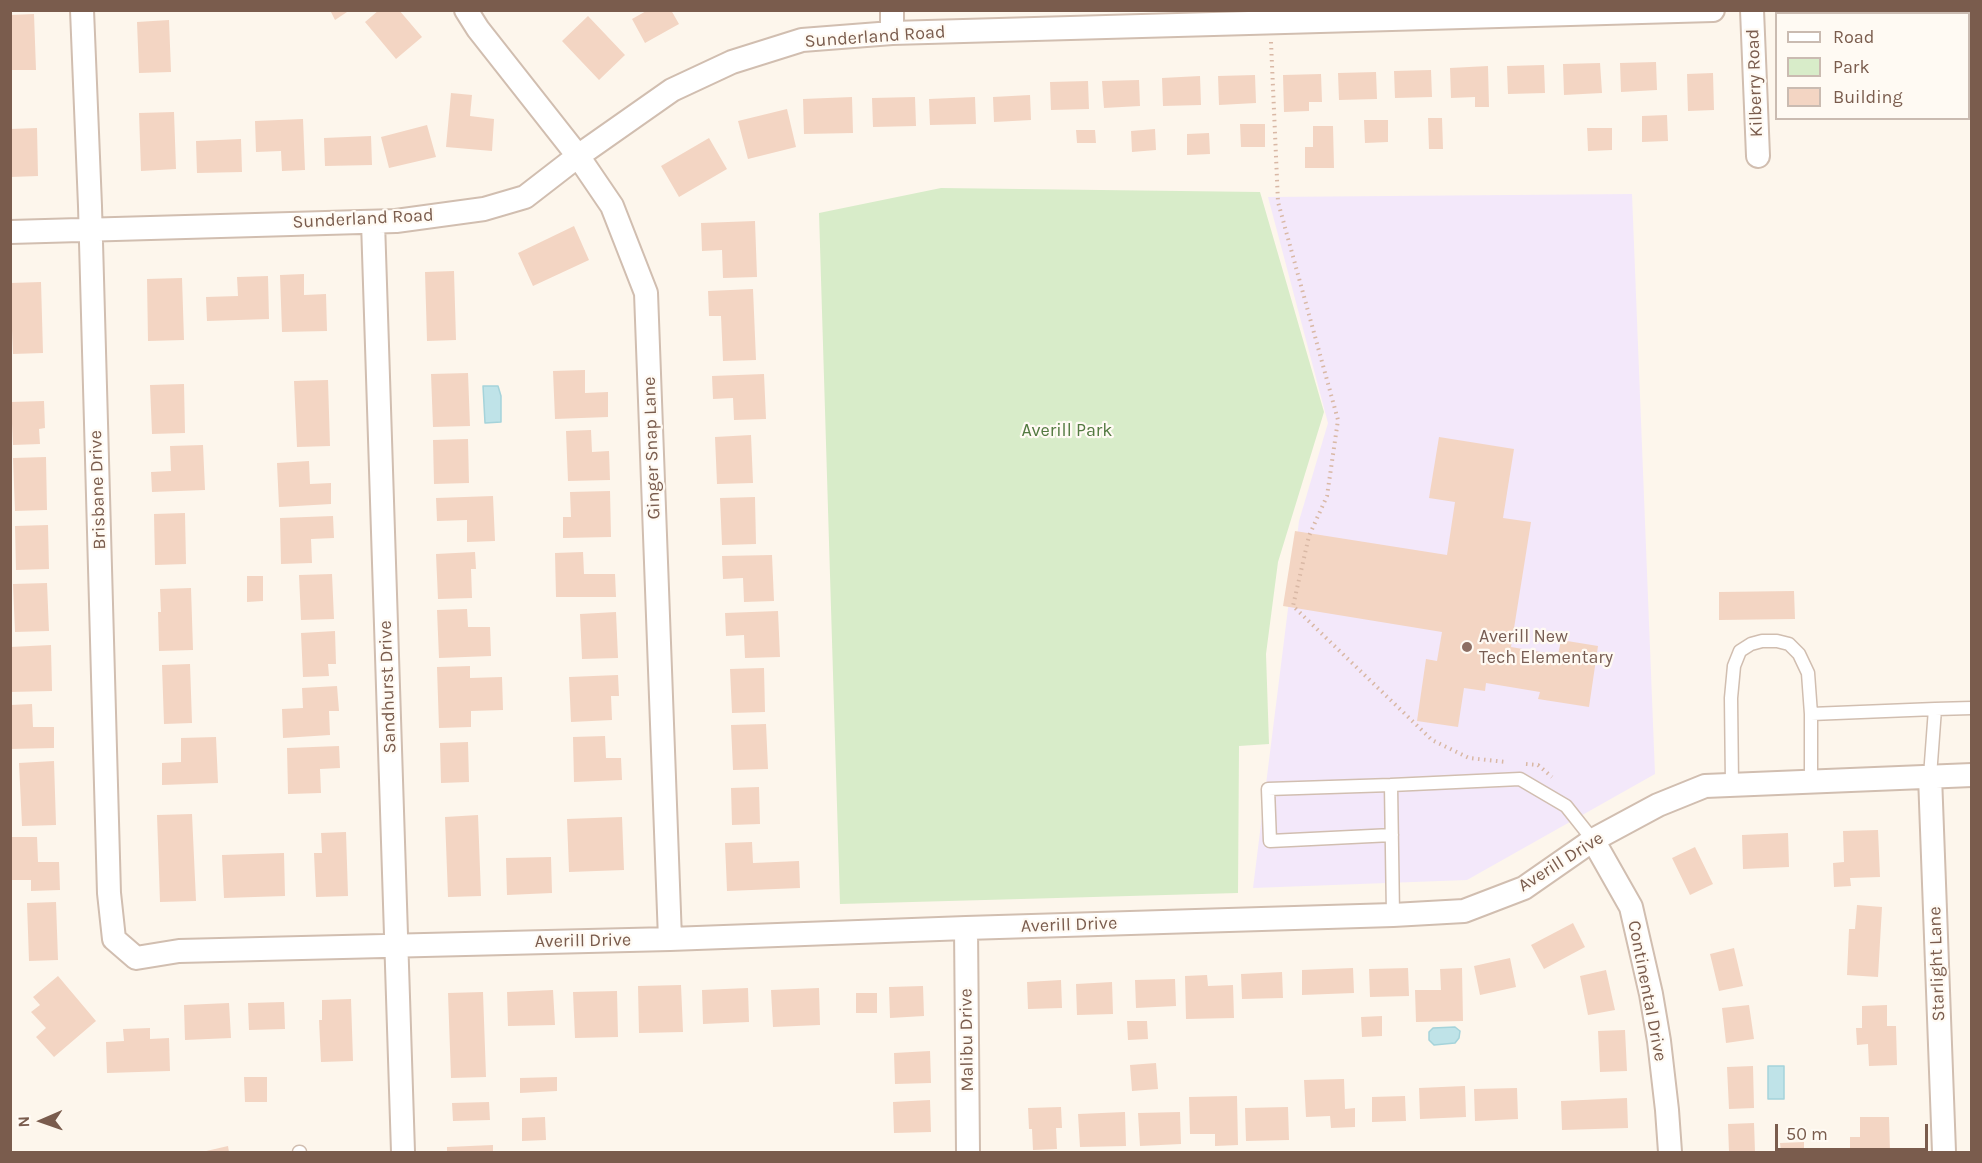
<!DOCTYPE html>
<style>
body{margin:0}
#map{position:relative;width:1982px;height:1163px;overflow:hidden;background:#fdf6ec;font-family:Karla,sans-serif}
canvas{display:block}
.frame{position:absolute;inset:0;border:12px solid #7a5c4d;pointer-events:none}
.legend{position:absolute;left:1775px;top:12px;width:195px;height:108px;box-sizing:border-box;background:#fffaf3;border:2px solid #cabbb1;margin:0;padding:8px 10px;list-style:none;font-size:18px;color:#7a5c4d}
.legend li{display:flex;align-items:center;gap:12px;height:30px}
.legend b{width:30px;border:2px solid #cabbb1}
.north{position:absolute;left:12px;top:1091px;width:60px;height:60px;-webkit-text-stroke:4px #fffaf3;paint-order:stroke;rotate:268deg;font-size:16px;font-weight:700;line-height:24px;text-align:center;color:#7a5c4d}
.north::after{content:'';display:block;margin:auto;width:21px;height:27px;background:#7a5c4d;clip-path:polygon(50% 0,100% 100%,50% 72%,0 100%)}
.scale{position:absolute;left:1775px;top:1124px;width:153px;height:27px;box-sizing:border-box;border:3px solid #7a5c4d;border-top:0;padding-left:8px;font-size:18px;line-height:21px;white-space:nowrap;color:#7a5c4d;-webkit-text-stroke:4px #fffaf3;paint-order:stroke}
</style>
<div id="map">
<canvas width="1982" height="1163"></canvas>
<div class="frame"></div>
<ul class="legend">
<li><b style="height:8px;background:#fff"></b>Road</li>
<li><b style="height:16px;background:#d8ecc9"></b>Park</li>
<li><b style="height:16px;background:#f3d5c3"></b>Building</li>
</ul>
<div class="north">N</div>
<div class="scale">50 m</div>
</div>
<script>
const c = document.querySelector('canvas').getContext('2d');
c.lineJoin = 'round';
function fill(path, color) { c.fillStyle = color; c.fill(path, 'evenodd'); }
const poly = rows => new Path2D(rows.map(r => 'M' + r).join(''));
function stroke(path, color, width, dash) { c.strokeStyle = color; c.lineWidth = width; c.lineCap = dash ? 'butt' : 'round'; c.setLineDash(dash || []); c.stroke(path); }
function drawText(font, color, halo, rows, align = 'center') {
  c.font = font + ' Karla,sans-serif'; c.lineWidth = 4.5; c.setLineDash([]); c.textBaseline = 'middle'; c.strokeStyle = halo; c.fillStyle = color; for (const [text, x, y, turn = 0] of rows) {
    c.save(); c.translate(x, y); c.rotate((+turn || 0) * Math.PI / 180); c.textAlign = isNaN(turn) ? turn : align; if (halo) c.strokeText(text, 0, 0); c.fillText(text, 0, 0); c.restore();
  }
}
fill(poly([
 [1632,194,1655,774,1467,880,1253,888,1299,521,1328,423,1268,197]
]), '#f3e8fa');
fill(poly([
 [941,188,1260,192,1324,412,1278,562,1266,654,1269,744,1239,746,1238,893,840,904,819,213]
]), '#d8ecc9');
const water = poly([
 [483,386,498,386,501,396,501,422,485,423,483,386],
 [1455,1027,1460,1031,1459,1038,1455,1043,1434,1045,1429,1040,1429,1032,1433,1028,1455,1027],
 [1768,1066,1784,1066,1784,1099,1768,1099,1768,1066]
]);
fill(water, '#bfe3e8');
stroke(water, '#a5d3da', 1.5);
fill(poly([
 [330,10,350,10,335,20],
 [379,10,399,10,422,37,396,59,365,22],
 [648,10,671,10,679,24,645,43,632,19],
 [34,14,36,70,10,70,10,15],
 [588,16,625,55,599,80,562,41],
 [169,20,171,72,139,73,137,22],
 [1656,62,1657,90,1621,92,1620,63],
 [1600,63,1602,93,1564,95,1563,64],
 [1544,65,1545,93,1508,94,1507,66],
 [1488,66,1489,107,1475,107,1475,97,1451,98,1450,68],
 [1431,70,1432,97,1395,98,1394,71],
 [1376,72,1377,99,1339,100,1338,73],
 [1713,73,1714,110,1688,111,1687,74],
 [1321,74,1322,102,1309,102,1309,111,1284,112,1283,75],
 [1255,75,1256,103,1219,105,1218,76],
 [1200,76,1201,105,1163,106,1162,78],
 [1139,80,1140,106,1104,108,1102,81],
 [1088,81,1089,109,1051,110,1050,82],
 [451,93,472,95,470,116,494,119,492,151,446,147],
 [1030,95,1031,120,994,122,993,97],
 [852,97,853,133,804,134,803,99],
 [915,97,916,126,873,127,872,98],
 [975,97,976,124,930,125,929,99],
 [787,109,796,147,748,159,738,121],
 [174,112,176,169,141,171,139,113],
 [1667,115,1668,141,1642,142,1642,116],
 [1428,118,1442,118,1443,149,1429,149],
 [303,119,305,170,282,171,281,151,256,152,255,121],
 [1364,120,1388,120,1388,142,1365,143],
 [1240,124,1265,124,1265,147,1241,147],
 [427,125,436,157,389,168,381,137],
 [1313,126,1333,126,1334,168,1305,168,1305,147,1313,147],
 [37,128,38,176,10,177,10,129],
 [1587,128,1612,128,1612,150,1588,151],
 [1155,129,1156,150,1132,152,1131,131],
 [1076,130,1095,130,1096,143,1077,143],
 [1209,133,1210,154,1187,155,1187,134],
 [371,136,372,165,325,166,324,138],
 [709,138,727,169,679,197,661,166],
 [241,139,242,172,197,173,196,141],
 [755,221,757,277,723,278,722,250,702,251,701,223],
 [574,226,589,260,533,286,518,253],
 [454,271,456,340,427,341,425,272],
 [304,274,304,295,326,294,327,331,282,332,280,275],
 [268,276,269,319,207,321,206,297,238,296,237,277],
 [182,278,184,340,148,341,147,279],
 [41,282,43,353,13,354,10,283],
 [753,289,756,360,723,361,721,316,709,316,708,291],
 [585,370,585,393,608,392,608,417,555,419,553,371],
 [468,373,470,426,433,427,431,374],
 [764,374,766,419,734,420,733,398,713,399,712,376],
 [328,380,330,446,297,447,294,381],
 [184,384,185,433,152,434,150,385],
 [44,401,45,428,39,429,40,444,13,445,11,402],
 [591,430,592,452,609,451,610,480,568,481,566,431],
 [751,435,753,483,717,484,715,437],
 [1439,437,1514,449,1503,518,1531,522,1511,647,1558,655,1561,640,1598,646,1589,707,1538,699,1540,692,1486,683,1485,691,1464,688,1458,727,1417,721,1426,659,1437,661,1442,632,1283,606,1295,531,1447,555,1455,502,1429,498],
 [468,439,469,483,434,484,433,440],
 [203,445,205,490,152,492,151,472,171,471,170,446],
 [46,457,47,510,15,511,13,458],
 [309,461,310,484,331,483,331,504,279,507,277,463],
 [610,491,611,537,563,538,563,517,571,517,570,492],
 [493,496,495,541,467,542,467,520,437,521,436,498],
 [755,497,756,544,722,545,720,498],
 [185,513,186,564,155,565,154,514],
 [333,516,334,538,311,539,312,563,281,564,280,518],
 [48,525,49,569,16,570,15,526],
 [475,552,476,569,471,569,472,598,438,599,436,554],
 [583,552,584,574,615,574,616,597,556,597,555,553],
 [772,555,774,601,744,602,743,578,723,579,722,556],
 [332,574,334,619,301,620,299,575],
 [247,576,263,576,263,601,247,602],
 [47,583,49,631,15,632,13,584],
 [191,588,193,650,159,651,158,612,161,612,160,589],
 [1794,591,1795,619,1719,620,1719,592],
 [467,609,468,627,490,627,491,656,439,658,437,610],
 [778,611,780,657,745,658,744,635,726,636,725,613],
 [616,612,618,658,582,659,580,614],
 [335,631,336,664,328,664,329,676,303,677,301,633],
 [51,645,52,691,10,692,10,647],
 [190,664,192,723,164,724,162,665],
 [470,666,470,678,502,677,503,710,471,711,471,727,439,728,437,667],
 [764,668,765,712,732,713,730,669],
 [618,675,619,696,611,696,612,720,571,722,569,677],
 [337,686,339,711,329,711,330,735,283,738,282,709,303,708,302,688],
 [32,704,33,727,54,727,54,748,10,749,10,705],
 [766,724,768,769,733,770,731,725],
 [605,736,606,758,621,758,622,780,574,782,573,737],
 [216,737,218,783,162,785,162,763,181,762,181,738],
 [468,742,469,782,441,783,440,743],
 [339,746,340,768,320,769,321,793,288,794,287,748],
 [54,761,56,825,22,826,19,763],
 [759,787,760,824,732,825,731,788],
 [192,814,196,901,160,902,157,815],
 [478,815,481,896,448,897,445,817],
 [622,817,624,870,569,872,567,819],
 [1878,830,1880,877,1850,878,1851,886,1834,887,1833,863,1844,862,1843,831],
 [346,832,348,896,316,897,314,853,322,853,321,833],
 [1788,833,1789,867,1743,869,1742,835],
 [10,837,37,837,38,862,59,862,60,890,31,891,31,880,10,880],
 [752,842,753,863,799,861,800,888,727,891,725,843],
 [1695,847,1713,884,1690,895,1672,858],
 [284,853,285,896,224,898,222,855],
 [551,857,552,893,507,895,506,858],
 [56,902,58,960,29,961,27,903],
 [1857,905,1882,907,1878,977,1847,975,1849,929,1855,929],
 [1573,923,1585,947,1544,969,1531,945],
 [1734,948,1743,986,1719,991,1710,954],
 [1510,958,1516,987,1480,995,1474,966],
 [1353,968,1354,993,1302,995,1302,970],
 [1408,968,1409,996,1370,997,1369,969],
 [1462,968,1463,1021,1416,1022,1415,990,1441,990,1440,969],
 [1606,970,1615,1010,1588,1015,1580,976],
 [1282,972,1283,998,1242,999,1241,974],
 [1207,975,1208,986,1233,985,1234,1018,1186,1019,1185,976],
 [58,976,96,1021,54,1057,36,1037,46,1028,31,1012,40,1005,33,997],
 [1175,979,1176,1006,1136,1008,1135,980],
 [1061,980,1062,1008,1028,1009,1027,982],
 [1112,982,1113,1014,1077,1015,1076,984],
 [681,985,683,1032,639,1033,638,986],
 [923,986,924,1016,890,1018,889,987],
 [748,988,749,1022,703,1024,702,990],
 [819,988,820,1025,773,1027,771,990],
 [553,990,555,1025,508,1026,507,992],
 [617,991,618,1037,575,1038,573,992],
 [483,992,486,1077,451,1078,448,993],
 [856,993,877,993,877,1013,856,1013],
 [351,999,353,1061,321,1062,319,1020,322,1020,322,1000],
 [284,1002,285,1029,249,1030,248,1003],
 [229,1003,231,1038,185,1040,184,1005],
 [1749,1005,1754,1039,1726,1043,1722,1008],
 [1887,1005,1887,1026,1896,1026,1897,1065,1869,1066,1868,1044,1857,1045,1856,1028,1862,1028,1862,1006],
 [1382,1016,1382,1036,1362,1037,1361,1017],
 [1127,1021,1147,1021,1148,1039,1128,1040],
 [150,1028,150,1039,169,1038,170,1071,107,1073,106,1042,124,1041,123,1029],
 [1625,1030,1627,1071,1600,1072,1598,1031],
 [930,1051,931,1083,895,1084,894,1053],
 [1156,1063,1158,1089,1132,1091,1130,1065],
 [1753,1066,1754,1108,1729,1109,1727,1067],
 [244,1077,267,1077,267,1102,245,1102],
 [557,1077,557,1091,520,1093,520,1078],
 [1344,1079,1345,1109,1355,1108,1355,1127,1331,1128,1330,1116,1306,1117,1304,1080],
 [1465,1086,1466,1117,1420,1119,1419,1088],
 [1517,1088,1518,1119,1475,1121,1474,1089],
 [1237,1096,1238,1145,1215,1146,1215,1134,1190,1134,1189,1097],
 [1405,1096,1406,1121,1372,1122,1372,1097],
 [1627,1098,1628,1128,1562,1130,1561,1101],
 [930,1100,931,1132,894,1133,893,1102],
 [489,1102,490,1120,453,1121,452,1103],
 [1061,1107,1062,1128,1056,1128,1057,1149,1033,1150,1032,1129,1029,1129,1028,1108],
 [1288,1107,1289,1140,1246,1141,1245,1108],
 [1125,1112,1126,1146,1080,1147,1078,1114],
 [1180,1112,1181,1144,1140,1146,1138,1113],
 [545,1117,546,1140,522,1141,522,1118],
 [1860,1117,1889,1117,1890,1152,1850,1152,1850,1137,1860,1137],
 [1754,1123,1755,1152,1729,1152,1728,1124],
 [1804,1142,1804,1152,1781,1152,1780,1143],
 [493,1145,493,1152,447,1152,447,1147],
 [228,1146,229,1152,202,1152]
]), '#f3d5c3');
const service = poly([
 [1930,776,1935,709,1972,708],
 [1811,781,1811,714,1935,709],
 [1732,784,1731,698,1734,666,1740,651,1751,644,1762,641,1777,641,1789,644,1799,654,1808,673,1811,714],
 [1391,785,1268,789,1270,841,1392,835],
 [1393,915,1391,785,1520,779,1566,806,1593,840],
 [299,1152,300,1152]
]);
const minor = poly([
 [82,10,90,206,109,893,114,939,136,958,179,951,670,939,966,928,1393,915,1464,911,1524,888,1593,840,1658,805,1705,786,1972,775],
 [466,10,478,29,578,156,612,206,646,293,670,939],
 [892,10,892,33],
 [1752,10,1758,156],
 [373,222,403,1152],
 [10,232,396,221,484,209,525,197,578,156,672,90,732,62,802,40,892,33,1713,10],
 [1930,776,1944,1152],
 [1593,840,1631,907,1651,994,1659,1041,1667,1110,1670,1152],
 [966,928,968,1152]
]);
stroke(service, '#d1beb0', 15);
stroke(minor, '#d1beb0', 26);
stroke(poly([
 [1271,42,1278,202,1338,420,1327,496,1309,536,1293,606,1432,740,1469,758,1506,762],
 [1526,764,1538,765,1552,777]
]), '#d9b8a5', 4, [1.5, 4.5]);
stroke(service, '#fff', 12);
stroke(minor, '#fff', 22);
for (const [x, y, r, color] of [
 [1467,647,6,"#8d6e63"]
]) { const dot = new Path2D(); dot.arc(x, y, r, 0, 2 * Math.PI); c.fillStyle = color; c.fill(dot); stroke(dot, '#fffaf3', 2); }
drawText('18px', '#7a5c4d', '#fffaf3', [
 ["Sunderland Road",875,37,-4],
 ["Kilberry Road",1755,83,-92],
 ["Sunderland Road",363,219,-3],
 ["Ginger Snap Lane",652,448,-92],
 ["Brisbane Drive",98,490,-92],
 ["Sandhurst Drive",388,687,-92],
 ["Averill Drive",1561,862,-32],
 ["Averill Drive",1069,925,-2],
 ["Averill Drive",583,941,-1],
 ["Starlight Lane",1937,964,-92],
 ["Continental Drive",1647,991,79],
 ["Malibu Drive",967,1040,-91]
]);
drawText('18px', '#537a41', '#fffaf3', [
 ["Averill Park",1067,431]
]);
drawText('18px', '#785e54', '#fffaf3', [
 ["Averill New",1479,637],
 ["Tech Elementary",1479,658]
], 'left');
</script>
